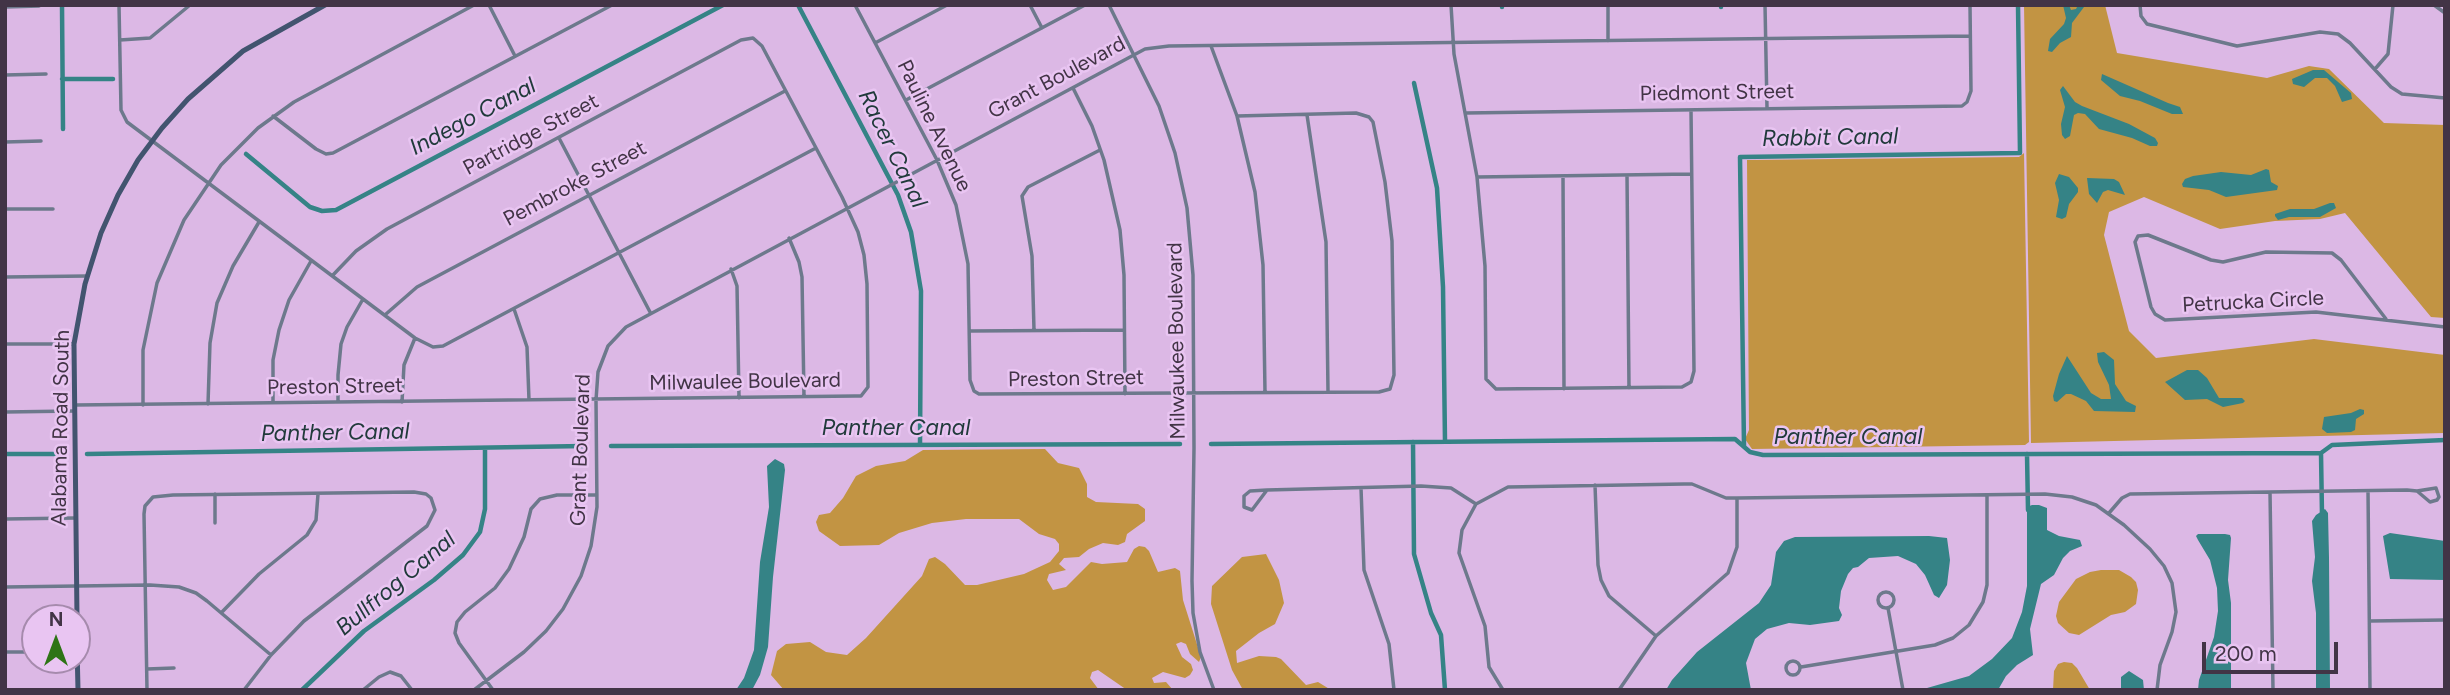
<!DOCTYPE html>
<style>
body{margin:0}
#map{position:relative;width:2450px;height:695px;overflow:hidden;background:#dcb8e5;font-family:Figtree,sans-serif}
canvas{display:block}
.frame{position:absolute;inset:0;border:7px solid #423446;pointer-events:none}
.north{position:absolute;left:21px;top:604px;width:70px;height:70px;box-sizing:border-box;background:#e9c5f2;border:2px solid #a68bad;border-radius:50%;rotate:0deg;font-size:19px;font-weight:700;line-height:28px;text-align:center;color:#423446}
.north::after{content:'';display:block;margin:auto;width:24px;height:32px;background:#2e7416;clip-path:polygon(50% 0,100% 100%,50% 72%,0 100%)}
.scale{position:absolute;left:2202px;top:642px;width:136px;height:32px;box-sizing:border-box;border:4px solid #423446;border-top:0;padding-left:9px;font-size:21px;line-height:24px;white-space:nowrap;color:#423446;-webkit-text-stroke:5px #e9c5f2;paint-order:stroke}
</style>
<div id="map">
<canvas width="2450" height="695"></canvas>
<div class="frame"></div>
<div class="north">N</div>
<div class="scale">200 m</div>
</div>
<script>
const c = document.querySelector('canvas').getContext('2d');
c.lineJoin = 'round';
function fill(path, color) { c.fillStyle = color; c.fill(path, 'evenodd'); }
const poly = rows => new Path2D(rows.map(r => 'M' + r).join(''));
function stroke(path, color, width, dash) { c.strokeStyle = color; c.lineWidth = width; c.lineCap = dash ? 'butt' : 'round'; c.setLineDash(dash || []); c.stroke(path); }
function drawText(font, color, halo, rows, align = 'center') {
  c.font = font + ' Figtree,sans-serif'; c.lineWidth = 5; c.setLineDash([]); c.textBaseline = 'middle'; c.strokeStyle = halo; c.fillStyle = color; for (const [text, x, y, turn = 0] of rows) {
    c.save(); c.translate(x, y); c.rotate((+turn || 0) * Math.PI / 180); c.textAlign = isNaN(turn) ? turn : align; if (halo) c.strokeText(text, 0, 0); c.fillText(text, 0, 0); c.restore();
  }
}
fill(poly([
 [2024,5,2105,5,2117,53,2267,78,2309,66,2329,69,2384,123,2445,125,2445,318,2431,317,2345,213,2320,219,2275,221,2220,229,2144,197,2109,212,2104,235,2129,331,2156,358,2314,339,2445,355,2445,433,2031,443],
 [2024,153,2029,442,2025,445,1752,449,1745,439,1749,430,1747,160,2019,157],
 [1045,449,1058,463,1079,468,1087,484,1087,497,1096,502,1138,504,1145,509,1145,521,1127,534,1125,542,1118,545,1103,543,1089,549,1079,557,1064,558,1059,564,1066,570,1049,574,1047,580,1053,590,1066,587,1091,562,1102,564,1127,562,1134,549,1139,546,1145,547,1149,551,1158,572,1175,568,1180,571,1183,600,1201,657,1199,662,1190,654,1186,644,1181,642,1176,644,1182,657,1191,664,1193,670,1190,675,1185,678,1163,672,1152,678,1154,683,1166,682,1173,690,1127,690,1098,670,1092,672,1090,678,1099,690,784,690,771,675,777,651,786,644,810,642,826,652,847,655,866,638,922,576,929,559,935,557,945,564,965,585,977,585,1024,574,1050,562,1059,551,1059,544,1055,539,1039,534,1019,519,966,519,932,523,899,533,879,545,840,546,819,531,816,522,819,515,830,513,843,498,856,476,876,466,905,461,923,450],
 [1266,554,1279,580,1284,603,1275,624,1259,633,1236,651,1237,663,1259,656,1276,657,1281,659,1306,685,1318,682,1331,690,1243,690,1232,670,1211,604,1212,586,1242,557],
 [2101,570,2119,570,2131,577,2136,582,2138,590,2136,604,2125,612,2111,615,2079,635,2069,633,2058,623,2056,616,2059,602,2076,579,2090,572],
 [2064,662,2072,663,2077,668,2090,690,2053,690,2054,671,2058,664]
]), '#c29443');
fill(poly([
 [2063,5,2069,5,2071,10,2076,9,2078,5,2084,7,2072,23,2071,37,2060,43,2052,52,2048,51,2050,39,2064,24,2066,18],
 [2313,70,2324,70,2351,93,2352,99,2342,102,2335,86,2327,78,2315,78,2304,87,2293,84,2292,79],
 [2102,74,2168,103,2180,107,2183,114,2172,114,2140,101,2120,96,2101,80],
 [2063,86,2075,102,2082,106,2129,124,2155,138,2158,143,2157,146,2150,146,2132,138,2099,129,2085,114,2078,113,2074,115,2070,136,2065,139,2062,135,2061,124,2065,107,2060,90],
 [2266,169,2269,170,2271,182,2278,186,2277,190,2226,197,2209,190,2183,187,2182,184,2185,179,2193,176,2221,172,2251,175],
 [2059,174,2069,177,2078,188,2078,192,2069,204,2066,217,2062,219,2056,217,2059,200,2055,183],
 [2087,178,2114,179,2119,182,2125,195,2108,190,2103,192,2097,203,2089,194],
 [2330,203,2334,203,2336,208,2320,217,2289,217,2278,220,2275,216,2275,214,2290,209,2314,209],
 [2104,352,2114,360,2115,384,2126,401,2136,406,2135,412,2094,411,2086,401,2071,394,2066,394,2057,402,2054,401,2053,396,2059,374,2067,356,2091,393,2101,399,2111,399,2109,385,2098,362,2097,353],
 [2187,370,2198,370,2207,378,2219,398,2242,398,2245,401,2243,403,2223,407,2207,399,2185,400,2165,382],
 [2360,409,2364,410,2364,414,2356,419,2355,430,2351,432,2327,433,2322,429,2324,417,2351,413],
 [775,459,784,464,785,470,773,577,768,647,760,675,752,690,736,690,744,678,754,650,760,562,769,507,767,466],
 [2032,505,2039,505,2047,508,2047,530,2059,536,2080,540,2082,546,2070,551,2063,558,2054,575,2041,584,2030,629,2033,655,2017,665,2006,676,1998,690,1920,690,1969,676,1992,659,2012,638,2022,612,2027,586,2027,507],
 [2325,509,2328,513,2329,558,2330,690,2316,690,2316,613,2312,581,2315,557,2312,521,2316,515],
 [2390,533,2445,541,2445,580,2390,579,2383,536],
 [2198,534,2225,534,2230,535,2231,538,2228,580,2231,603,2231,690,2198,690,2199,680,2214,637,2218,611,2217,588,2210,560,2198,540,2196,536],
 [1929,536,1947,538,1950,560,1947,585,1939,598,1934,595,1925,575,1916,564,1898,556,1869,558,1858,567,1853,568,1848,574,1841,591,1839,608,1842,615,1839,621,1810,625,1789,623,1767,629,1755,639,1746,663,1751,690,1666,690,1672,680,1697,652,1759,603,1771,585,1776,552,1784,541,1795,537],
 [2129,671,2143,680,2144,690,2121,690,2121,677]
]), '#358386');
stroke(poly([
 [62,5,63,129],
 [798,5,898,195,911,232,921,291,920,445],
 [1502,5,1502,7],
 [1721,5,1721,7],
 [62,79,113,79],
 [1414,83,1437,188,1443,287,1445,442],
 [246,154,310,207,322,211,336,210,723,5],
 [1413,442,1414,554,1431,613,1441,635,1445,690],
 [1211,444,1735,439,1750,452,1763,455,2321,453,2332,445,2445,440],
 [611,446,1180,444],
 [1744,446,1740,157,2020,153,2018,5],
 [2321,453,2322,515],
 [5,454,54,454],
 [87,454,584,446],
 [2027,454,2028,510],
 [302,690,364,631,434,580,463,555,480,532,485,509,485,448]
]), '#358386', 4.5);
stroke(poly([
 [119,5,121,110,127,122,415,338,433,347,443,346,816,148],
 [489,5,515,56],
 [855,5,937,160,956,205,968,264,970,380,974,391,979,394,1379,392,1390,389,1394,375,1392,241,1385,182,1373,122,1369,117,1356,113,1237,116],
 [1030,5,1042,28],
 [1109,5,1159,106,1175,153,1187,208,1193,275,1194,448,1192,581,1193,613,1200,652,1214,690],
 [1451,5,1454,54,1477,177,1485,266,1486,379,1496,389,1682,387,1691,382,1694,371,1691,110],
 [1608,5,1608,41],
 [1765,5,1767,108],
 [2140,5,2141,16,2147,24,2237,46,2320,32,2338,34,2350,43,2391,87,2402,94,2445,98],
 [2434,5,2445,13],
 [5,7,39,6],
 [120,40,150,38,190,5],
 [875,43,947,5],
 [1211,46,1237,116,1255,192,1263,265,1265,392],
 [2375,69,2388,54,2393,5],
 [5,75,46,74],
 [1073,88,1092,126,1104,160,1120,230,1124,275,1125,394],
 [906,100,1085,5],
 [1466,113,1962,106,1967,102,1971,91,1970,5],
 [1307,115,1326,242,1328,391],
 [273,116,316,149,326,154,333,153,612,5],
 [559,138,650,312],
 [5,142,41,141],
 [1627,175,1629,388],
 [1563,176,1564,389],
 [1477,177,1691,174],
 [5,209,53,209],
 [789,238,799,262,802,277,804,397],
 [731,269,737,286,739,398],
 [5,277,87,276],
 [514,309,527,347,529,400],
 [386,314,417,287,785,91],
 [2386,319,2341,260,2332,253,2266,252,2223,262,2211,260,2148,235,2138,236,2135,242,2151,307,2155,314,2165,320,2316,312,2445,327],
 [1034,330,1032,256,1022,196,1028,187,1100,150],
 [970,331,1124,330],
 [5,344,74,344],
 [338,402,338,375,341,344,347,327,363,299],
 [402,402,404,365,415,338],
 [273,403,273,360,279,330,289,300,311,261],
 [208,404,210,343,217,303,233,266,259,222],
 [76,405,855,396,861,396,868,387,867,284,864,255,858,232,842,197,762,46,753,38,741,40,387,229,356,251,333,275],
 [143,405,143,350,157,283,184,220,221,165,258,128,294,102,474,5],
 [5,412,74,411],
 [1595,485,1598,565,1601,580,1609,596,1656,636],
 [1361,488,1364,570,1389,644,1394,690],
 [1267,490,1250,491,1244,496,1244,507,1252,510,1267,490,1421,486,1451,488,1476,504],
 [2368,491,2370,690],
 [2270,492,2273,690],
 [215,494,215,523],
 [2109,513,2122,498,2130,494,2407,490,2417,491,2430,502,2437,500,2439,497,2436,488,2417,491],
 [5,519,75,518],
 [5,587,150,585,179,587,196,593,207,601,271,655],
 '1878 600a8 8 0 1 1 16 0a8 8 0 1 1-16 0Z',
 [1888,608,1903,690],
 [222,612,259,574,307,535,316,520,318,494],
 [2370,621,2445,620],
 [5,652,35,652],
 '1786 668a7 7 0 1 1 14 0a7 7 0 1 1-14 0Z',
 [1801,667,1935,645,1953,638,1969,625,1983,602,1987,585,1987,496],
 [147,669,174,668],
 [147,690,144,514,145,506,153,497,173,495,414,492,426,494,431,498,435,510,427,526,304,621,271,655,244,690],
 [363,690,379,677,390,672,401,676,412,690],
 [474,690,524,652,546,631,563,609,581,576,591,546,597,507,596,400,598,372,608,346,626,327,1145,49,1169,46,1970,36],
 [493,690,459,643,455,633,457,622,465,612,495,588,509,569,524,537,531,509,540,499,557,495,597,495],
 [1503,690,1489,667,1485,626,1459,553,1462,530,1476,504,1508,487,1684,484,1692,484,1726,498,1737,498,2045,494,2072,497,2096,505,2124,525,2150,549,2164,566,2172,583,2176,612,2172,632,2160,665,2157,690],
 [1619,690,1656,636,1728,573,1737,547,1737,498]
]), '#6d798c', 3.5);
stroke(poly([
 [77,618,74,344,85,284,101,233,118,195,138,160,162,128,188,99,243,51,325,5],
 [77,646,78,690]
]), '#42546f', 5);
drawText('21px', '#423446', '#e9c5f2', [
 ["Grant Boulevard",1057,78,-28],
 ["Piedmont Street",1717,93,-1],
 ["Pauline Avenue",934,126,64],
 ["Partridge Street",531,135,-28],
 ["Pembroke Street",575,184,-28],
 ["Petrucka Circle",2253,302,-3],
 ["Milwaukee Boulevard",1177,341,-91],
 ["Preston Street",1076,379,-1],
 ["Milwaulee Boulevard",745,382,-1],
 ["Preston Street",335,387,-1],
 ["Alabama Road South",61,428,-89],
 ["Grant Boulevard",581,450,-88]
]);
drawText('italic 23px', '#213a3b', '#e9c5f2', [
 ["Indego Canal",473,117,-28],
 ["Rabbit Canal",1830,138,-1],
 ["Racer Canal",892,149,64],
 ["Panther Canal",896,428],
 ["Panther Canal",335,433,-1],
 ["Panther Canal",1848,437],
 ["Bullfrog Canal",396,584,-40]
]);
</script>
